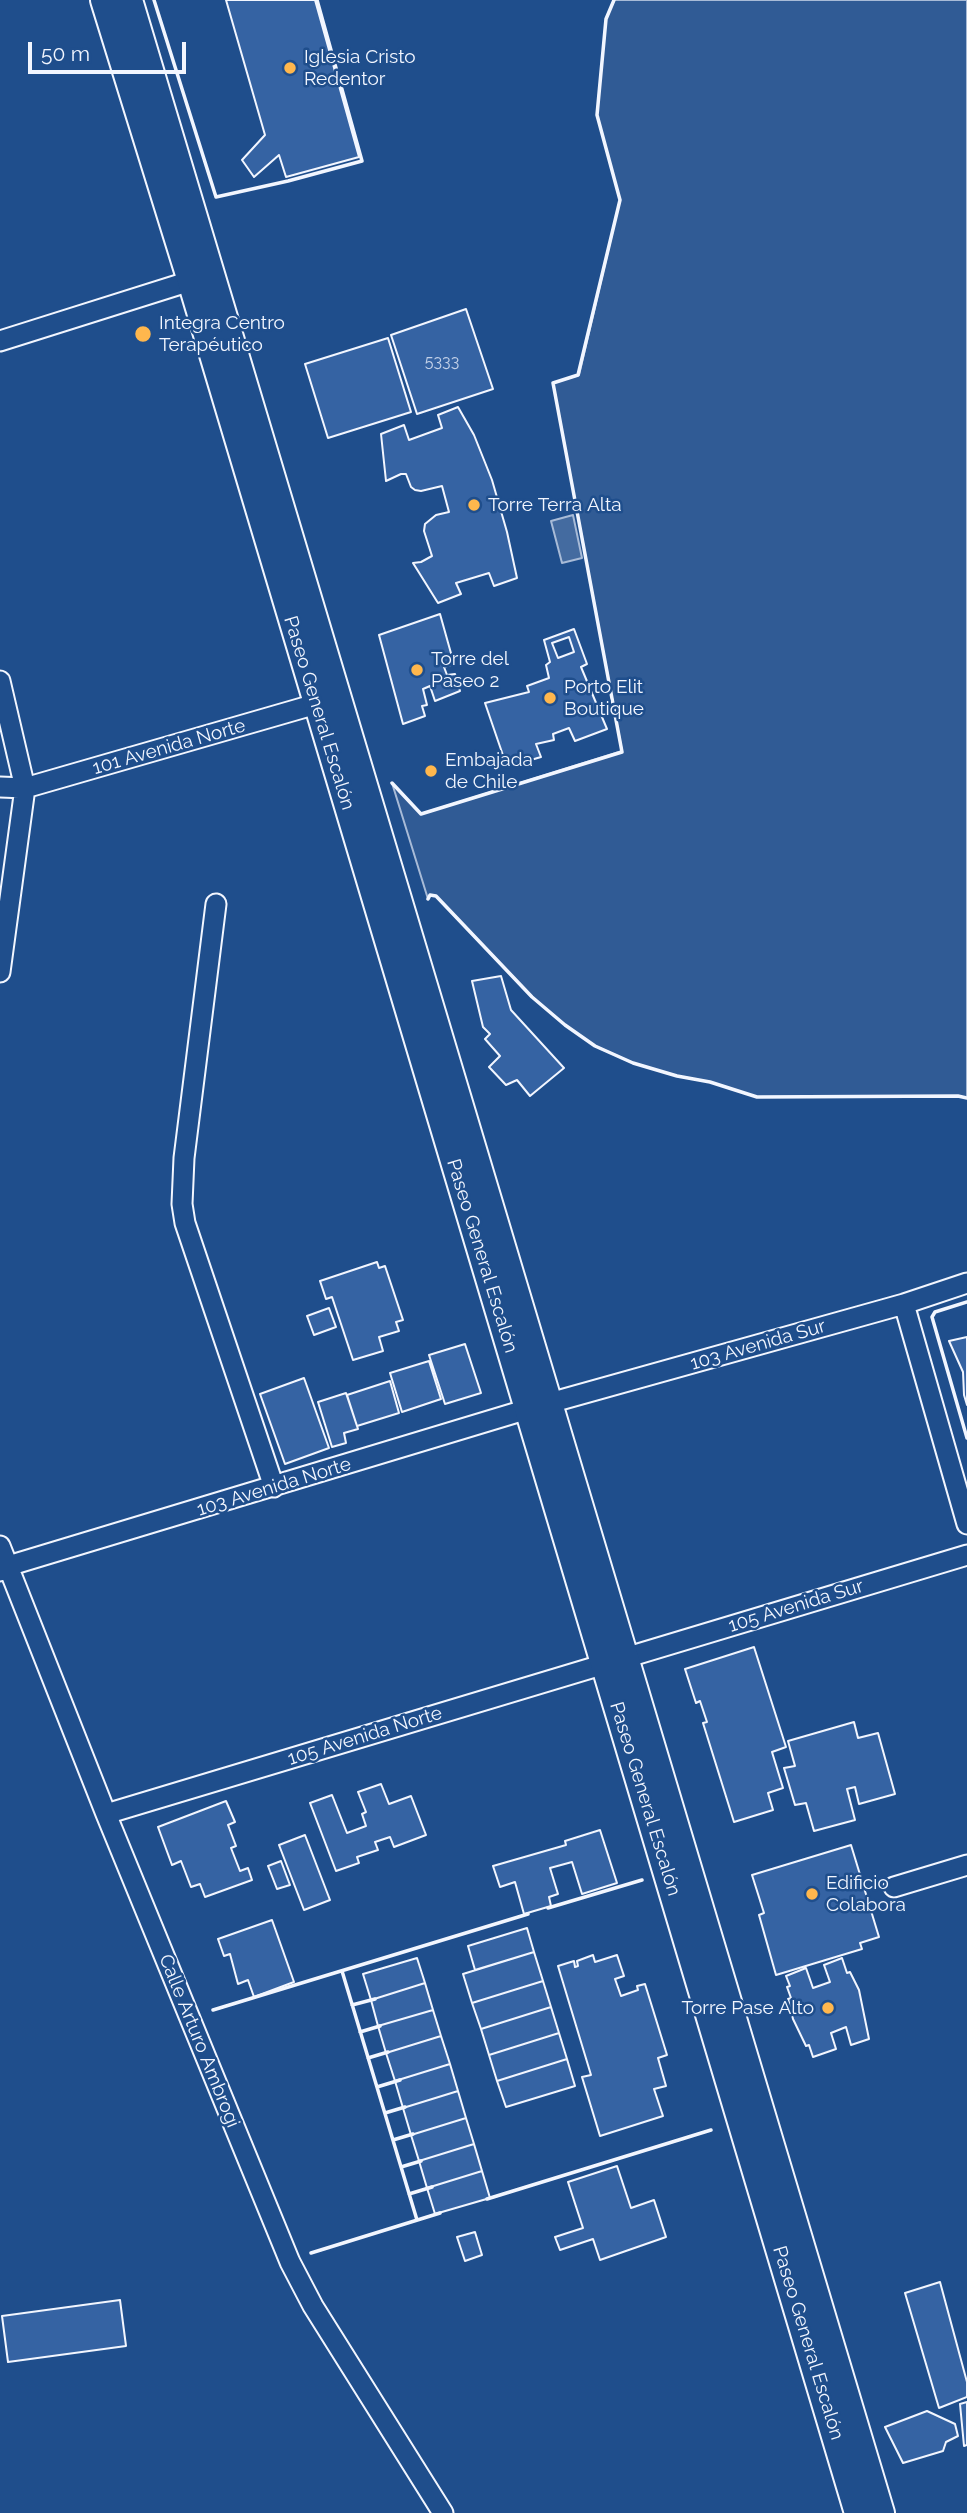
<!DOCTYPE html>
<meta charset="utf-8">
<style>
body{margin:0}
#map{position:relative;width:967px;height:2513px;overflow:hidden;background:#1f4e8c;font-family:Raleway,sans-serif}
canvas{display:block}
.scale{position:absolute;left:28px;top:42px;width:158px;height:32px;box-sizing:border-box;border:4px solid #f2f6ff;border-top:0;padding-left:9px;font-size:21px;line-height:24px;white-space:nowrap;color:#f2f6ff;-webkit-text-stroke:5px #1f4e8c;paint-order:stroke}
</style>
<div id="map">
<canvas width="967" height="2513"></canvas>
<div class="scale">50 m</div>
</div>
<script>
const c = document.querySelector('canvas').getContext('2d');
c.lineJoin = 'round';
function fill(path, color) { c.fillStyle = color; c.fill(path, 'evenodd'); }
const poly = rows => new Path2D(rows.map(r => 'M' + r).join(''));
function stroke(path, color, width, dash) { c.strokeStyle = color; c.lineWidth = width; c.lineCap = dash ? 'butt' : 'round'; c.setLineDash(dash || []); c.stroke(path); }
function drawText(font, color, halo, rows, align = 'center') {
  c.font = font + ' Raleway,sans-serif'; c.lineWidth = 5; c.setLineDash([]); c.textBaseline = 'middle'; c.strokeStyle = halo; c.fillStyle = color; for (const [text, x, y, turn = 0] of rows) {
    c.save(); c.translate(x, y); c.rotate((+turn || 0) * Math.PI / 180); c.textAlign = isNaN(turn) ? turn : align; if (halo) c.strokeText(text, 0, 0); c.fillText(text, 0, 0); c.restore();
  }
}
const built = poly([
 [614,0,967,0,967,1098,958,1096,757,1097,710,1082,677,1076,633,1063,595,1046,565,1025,532,997,436,896,430,895,428,899,392,783,421,814,622,751,553,383,579,375,620,200,597,115,606,19,614,0]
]);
fill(built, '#305b95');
stroke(built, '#a8bbd7', 2);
const water = poly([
 [573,515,582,558,562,563,551,521,573,515]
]);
fill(water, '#446ba0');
stroke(water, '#a8bbd7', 2);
const building = poly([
 [226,0,315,0,359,157,286,177,279,155,254,177,242,160,265,135,226,0],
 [466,309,493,389,417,414,391,335,466,309],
 [388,338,411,412,328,438,305,364,388,338],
 [458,407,474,435,492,480,507,532,517,578,494,586,489,573,456,583,461,594,438,603,413,563,421,562,432,556,424,531,425,524,436,515,449,512,442,486,421,491,415,490,411,487,406,474,401,474,386,481,381,434,404,425,409,440,442,428,438,415,458,407],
 [440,614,454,664,444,667,447,675,455,674,460,691,435,701,430,686,423,689,427,705,422,706,425,716,403,724,379,635,440,614],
 [574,629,587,664,581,667,607,729,575,741,569,728,553,734,554,740,536,744,541,757,507,767,485,703,529,692,527,686,549,678,546,665,550,662,544,640,574,629],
 [569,637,574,652,558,658,552,643,569,637],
 [501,976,511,1010,564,1068,530,1096,517,1080,506,1085,489,1067,500,1056,485,1039,490,1034,483,1027,472,981,501,976],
 [377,1262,379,1268,385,1266,403,1320,396,1322,399,1331,379,1337,383,1351,353,1360,332,1297,326,1299,320,1281,377,1262],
 [329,1308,336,1327,314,1335,307,1316,329,1308],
 [967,1337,967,1405,964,1395,963,1372,949,1341,967,1337],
 [465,1344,481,1393,445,1404,429,1355,465,1344],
 [429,1361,441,1399,402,1412,390,1373,429,1361],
 [304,1378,329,1448,285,1464,260,1394,304,1378],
 [390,1381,399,1413,357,1426,347,1395,390,1381],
 [346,1393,358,1429,344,1433,346,1443,332,1447,318,1402,346,1393],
 [754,1647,786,1747,772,1752,783,1788,768,1793,773,1810,734,1822,703,1723,707,1722,700,1701,696,1703,685,1669,754,1647],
 [854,1722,858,1738,878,1733,895,1794,859,1804,855,1787,847,1789,855,1820,814,1831,806,1803,795,1805,784,1768,795,1766,788,1741,854,1722],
 [381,1784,389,1804,411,1796,426,1835,394,1847,390,1837,375,1842,378,1850,357,1857,359,1863,336,1871,310,1803,332,1795,347,1833,366,1826,362,1814,366,1812,358,1792,381,1784],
 [226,1801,235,1822,228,1825,236,1846,231,1848,240,1871,248,1868,252,1880,205,1897,200,1884,191,1887,181,1861,172,1865,158,1827,226,1801],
 [600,1830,617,1883,582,1894,572,1862,550,1868,558,1894,549,1897,551,1906,524,1914,515,1882,500,1887,493,1866,566,1845,565,1841,600,1830],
 [305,1835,330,1900,304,1910,279,1845,305,1835],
 [851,1845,879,1937,860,1943,862,1949,776,1975,759,1915,764,1913,752,1875,851,1845],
 [281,1861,290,1885,277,1889,268,1866,281,1861],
 [272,1920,294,1982,254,1997,248,1980,238,1984,230,1954,224,1956,218,1939,272,1920],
 [527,1928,534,1952,475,1970,468,1946,527,1928],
 [534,1952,543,1981,472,2003,463,1974,534,1952],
 [593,1955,595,1962,617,1955,624,1976,615,1979,621,1996,638,1990,637,1986,645,1984,667,2055,658,2058,666,2086,654,2089,663,2116,600,2136,582,2077,591,2075,558,1966,574,1961,575,1967,578,1966,577,1961,593,1955],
 [417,1958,425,1983,371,2000,363,1974,417,1958],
 [842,1958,847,1973,850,1972,859,1990,869,2039,851,2045,846,2027,831,2033,836,2049,813,2057,809,2045,806,2046,793,2019,788,1999,791,1998,787,1987,790,1986,786,1976,806,1968,813,1988,830,1982,824,1965,842,1958],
 [543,1981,551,2007,481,2029,472,2003,543,1981],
 [425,1983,433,2010,378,2026,371,2000,425,1983],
 [551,2007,559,2033,489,2055,481,2029,551,2007],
 [433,2010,441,2036,386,2053,378,2026,433,2010],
 [559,2033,567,2059,497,2081,489,2055,559,2033],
 [441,2036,450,2064,395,2081,386,2053,441,2036],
 [567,2059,575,2086,506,2107,497,2081,567,2059],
 [450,2064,458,2091,403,2108,395,2081,450,2064],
 [458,2091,466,2118,411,2135,403,2108,458,2091],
 [466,2118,474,2144,419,2161,411,2135,466,2118],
 [474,2144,482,2171,427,2188,419,2161,474,2144],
 [617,2166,631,2208,654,2200,666,2237,600,2260,593,2239,560,2250,555,2237,583,2228,568,2182,617,2166],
 [482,2171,490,2198,435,2214,427,2188,482,2171],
 [475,2232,482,2255,465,2261,457,2237,475,2232],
 [940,2282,967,2382,967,2397,939,2408,905,2293,940,2282],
 [120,2300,126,2346,8,2362,2,2316,120,2300],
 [967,2402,967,2445,964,2446,960,2404,967,2402],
 [927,2411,955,2424,958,2436,946,2442,943,2451,903,2463,885,2427,927,2411]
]);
fill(building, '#3563a3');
stroke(building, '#f2f6ff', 2);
const street = poly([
 [0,341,203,277],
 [0,681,25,788,0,972],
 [0,787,25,788,330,700],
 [216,904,184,1158,182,1204,185,1223,274,1487],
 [904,1304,967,1524],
 [0,1546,106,1814,290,2262,313,2306,443,2513],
 [0,1571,8,1566,528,1409,904,1304,967,1283],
 [106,1814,967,1555],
 [894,1887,967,1865]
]);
const secondary = poly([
 [104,0,191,281,858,2513],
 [129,0,881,2513]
]);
stroke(street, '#f2f6ff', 23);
stroke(secondary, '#f2f6ff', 30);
stroke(street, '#1f4e8c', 19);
stroke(secondary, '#1f4e8c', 26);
stroke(poly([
 [154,0,216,197,288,181,362,161,317,0],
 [392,783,421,814,622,752,553,383,578,375,620,200,597,115,606,19,614,0],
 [428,899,430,895,436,896,532,997,565,1025,595,1046,633,1063,677,1076,710,1082,757,1097,958,1096,967,1098],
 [967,1302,935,1312,932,1317,967,1438],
 [548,1908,642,1880],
 [342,1971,417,2220],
 [352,2005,375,1999],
 [213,2010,528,1914],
 [360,2032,380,2026],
 [368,2058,388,2052],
 [377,2087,400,2080],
 [385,2113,405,2107],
 [393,2140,413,2134],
 [401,2167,421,2161],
 [409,2194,432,2187],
 [487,2199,711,2130],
 [311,2253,440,2213]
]), '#f2f6ff', 3.5);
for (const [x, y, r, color] of [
 [290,68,7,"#ffb74d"],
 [143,334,9,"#ffb74d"],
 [474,505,7,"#ffb74d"],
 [417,670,7,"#ffb74d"],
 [550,698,7,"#ffb74d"],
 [431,771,7,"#ffb74d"],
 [812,1894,7,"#ffb74d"],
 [828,2008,7,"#ffb74d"]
]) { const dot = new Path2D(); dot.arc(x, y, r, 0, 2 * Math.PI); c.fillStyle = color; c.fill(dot); stroke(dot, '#1f4e8c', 2.5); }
drawText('16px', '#c3d1e8', null, [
 ["5333",442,362]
]);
drawText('19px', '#f2f6ff', '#1f4e8c', [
 ["Iglesia Cristo",304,57],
 ["Redentor",304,79],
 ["Integra Centro",159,323],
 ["Terapéutico",159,345],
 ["Torre Terra Alta",488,505],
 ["Torre del",431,659],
 ["Paseo 2",431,681],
 ["Porto Elit",564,687],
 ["Boutique",564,709],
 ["Embajada",445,760],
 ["de Chile",445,782],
 ["Edificio",826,1883],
 ["Colabora",826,1905],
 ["Torre Pase Alto",814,2008,"right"]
], 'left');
drawText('19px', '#f2f6ff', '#1f4e8c', [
 ["Paseo General Escalón",319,713,73],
 ["101 Avenida Norte",169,747,-16],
 ["Paseo General Escalón",482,1256,73],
 ["103 Avenida Sur",758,1345,-16],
 ["103 Avenida Norte",274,1487,-17],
 ["105 Avenida Sur",796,1606,-17],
 ["105 Avenida Norte",365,1736,-17],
 ["Paseo General Escalón",645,1799,73],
 ["Calle Arturo Ambrogi",199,2041,68],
 ["Paseo General Escalón",808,2343,73]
]);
</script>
